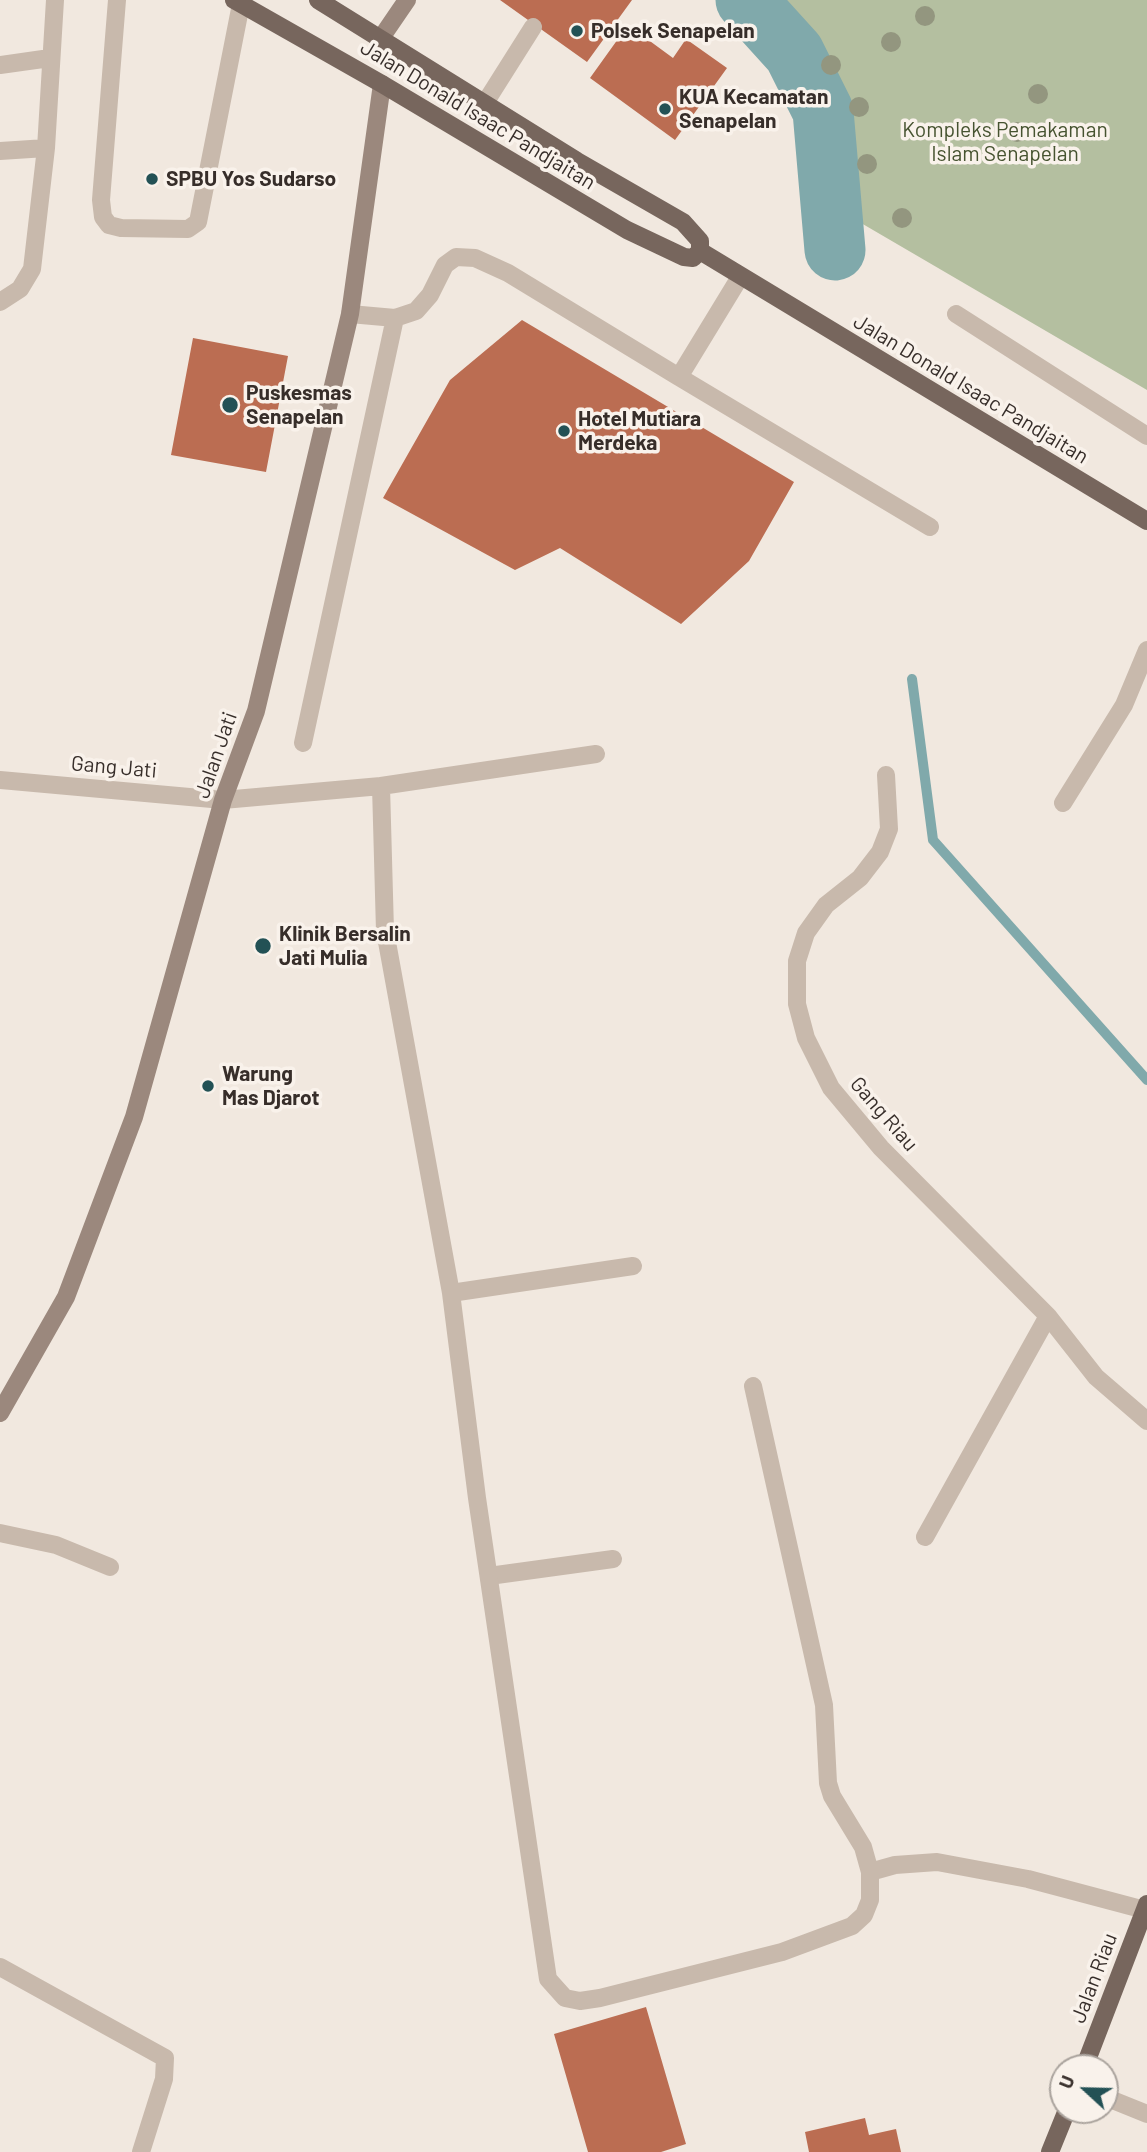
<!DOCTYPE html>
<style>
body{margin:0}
#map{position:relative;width:1147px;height:2152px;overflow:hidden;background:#f1e8df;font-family:Barlow,sans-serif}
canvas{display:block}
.north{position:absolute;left:1049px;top:2054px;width:70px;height:70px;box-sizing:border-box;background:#f9f2eb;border:2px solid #aba49e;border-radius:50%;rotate:292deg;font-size:19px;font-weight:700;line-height:28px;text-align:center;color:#372e2a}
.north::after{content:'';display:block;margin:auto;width:24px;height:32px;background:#235155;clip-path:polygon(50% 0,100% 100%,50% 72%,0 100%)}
</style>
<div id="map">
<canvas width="1147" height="2152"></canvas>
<div class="north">U</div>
</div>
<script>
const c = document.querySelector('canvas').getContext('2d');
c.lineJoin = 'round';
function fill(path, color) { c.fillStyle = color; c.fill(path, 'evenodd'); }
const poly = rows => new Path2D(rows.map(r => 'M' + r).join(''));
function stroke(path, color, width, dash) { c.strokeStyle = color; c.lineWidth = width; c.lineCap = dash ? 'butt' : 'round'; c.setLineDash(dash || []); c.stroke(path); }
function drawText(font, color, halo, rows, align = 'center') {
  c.font = font + ' Barlow,sans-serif'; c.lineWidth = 7; c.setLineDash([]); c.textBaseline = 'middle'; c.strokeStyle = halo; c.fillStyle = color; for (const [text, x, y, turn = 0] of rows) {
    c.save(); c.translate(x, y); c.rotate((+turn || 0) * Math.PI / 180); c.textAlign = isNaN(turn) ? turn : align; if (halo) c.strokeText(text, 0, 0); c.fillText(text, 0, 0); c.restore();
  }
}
fill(poly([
 [761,0,1147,0,1147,390,861,223,834,103,796,38]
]), '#b4bfa0');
stroke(poly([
 [912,679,933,840,1147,1080]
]), '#80a9ab', 10);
stroke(poly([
 [746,0,794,53,823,111,835,250]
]), '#80a9ab', 61);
fill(poly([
 [500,0,632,0,587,62],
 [628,25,673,58,686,39,727,68,675,140,590,78],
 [522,320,794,482,749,561,681,624,560,548,515,570,383,498,450,380],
 [193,338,288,356,266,472,171,455],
 [646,2007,686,2144,661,2152,588,2152,554,2034],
 [865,2118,869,2135,896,2129,901,2152,809,2152,805,2132]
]), '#bb6d52');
stroke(poly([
 [117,0,101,200,103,217,109,225,121,228,188,229,198,222,241,4],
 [485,103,533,27],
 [350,314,395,318,416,311,430,295,445,265,456,257,475,258,508,273,679,377,740,277],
 [956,314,1147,436],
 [679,377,930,527],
 [303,743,395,318],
 [1063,803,1124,705,1147,650],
 [0,1533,56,1545,110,1567],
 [489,1576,613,1559]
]), '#c8b9ac', 18);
stroke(poly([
 [0,65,50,58],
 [0,151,46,148],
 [0,302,20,289,32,269,46,148,55,0],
 [886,775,889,829,880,852,860,878,826,905,806,933,797,961,797,1004,806,1038,831,1088,881,1148,1048,1316,1096,1377,1147,1421],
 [0,780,223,800,381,786,385,931,451,1293,477,1498,548,1979,565,1998,580,2001,600,1998,782,1952,852,1926,864,1915,870,1900,870,1872,863,1847,832,1796,828,1783,824,1705,753,1386],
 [381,786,596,754],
 [451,1293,633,1266],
 [925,1537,1048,1316],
 [870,1872,895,1865,937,1862,1028,1879,1145,1910],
 [0,1967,165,2058,164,2079,141,2152],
 [1105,2097,1147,2114]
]), '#c8b9ac', 18);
stroke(poly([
 [381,38,407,0],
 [0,1413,66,1297,134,1117,223,800,256,711,350,314,382,84]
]), '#9b887d', 18);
stroke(poly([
 [234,0,382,84,627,230,684,257,693,258,700,251,700,241,683,222,577,161,318,0],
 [700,251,1147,521],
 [1084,2068,1147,1904],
 [1050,2152,1067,2110]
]), '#77665d', 18);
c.fillStyle = '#93967f';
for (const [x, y] of [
 [925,16],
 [891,42],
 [831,65],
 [1038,94],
 [859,107],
 [1017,132],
 [867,164],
 [902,218]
]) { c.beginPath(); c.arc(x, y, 10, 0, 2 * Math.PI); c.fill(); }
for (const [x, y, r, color] of [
 [577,31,7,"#235155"],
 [665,109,7,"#235155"],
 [152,179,7,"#235155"],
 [230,405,9,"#235155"],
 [564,431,7,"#235155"],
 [263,946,9,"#235155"],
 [208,1086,7,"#235155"]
]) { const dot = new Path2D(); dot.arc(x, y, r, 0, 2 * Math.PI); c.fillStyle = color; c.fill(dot); stroke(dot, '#f9f2eb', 2.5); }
drawText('bold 21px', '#372e2a', '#f9f2eb', [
 ["Polsek Senapelan",591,31],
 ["KUA Kecamatan",679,97],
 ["Senapelan",679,121],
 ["SPBU Yos Sudarso",166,179],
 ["Puskesmas",246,393],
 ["Senapelan",246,417],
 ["Hotel Mutiara",578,419],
 ["Merdeka",578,443],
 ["Klinik Bersalin",279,934],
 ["Jati Mulia",279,958],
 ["Warung",222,1074],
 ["Mas Djarot",222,1098]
], 'left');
drawText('21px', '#372e2a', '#f9f2eb', [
 ["Jalan Donald Isaac Pandjaitan",478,115,31],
 ["Jalan Donald Isaac Pandjaitan",971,389,31],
 ["Jalan Jati",216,755,-71],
 ["Gang Jati",114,767,5],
 ["Gang Riau",884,1114,49],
 ["Jalan Riau",1094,1978,-69]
]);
drawText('21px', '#465330', '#f9f2eb', [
 ["Kompleks Pemakaman",1005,130],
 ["Islam Senapelan",1005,154]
]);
</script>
